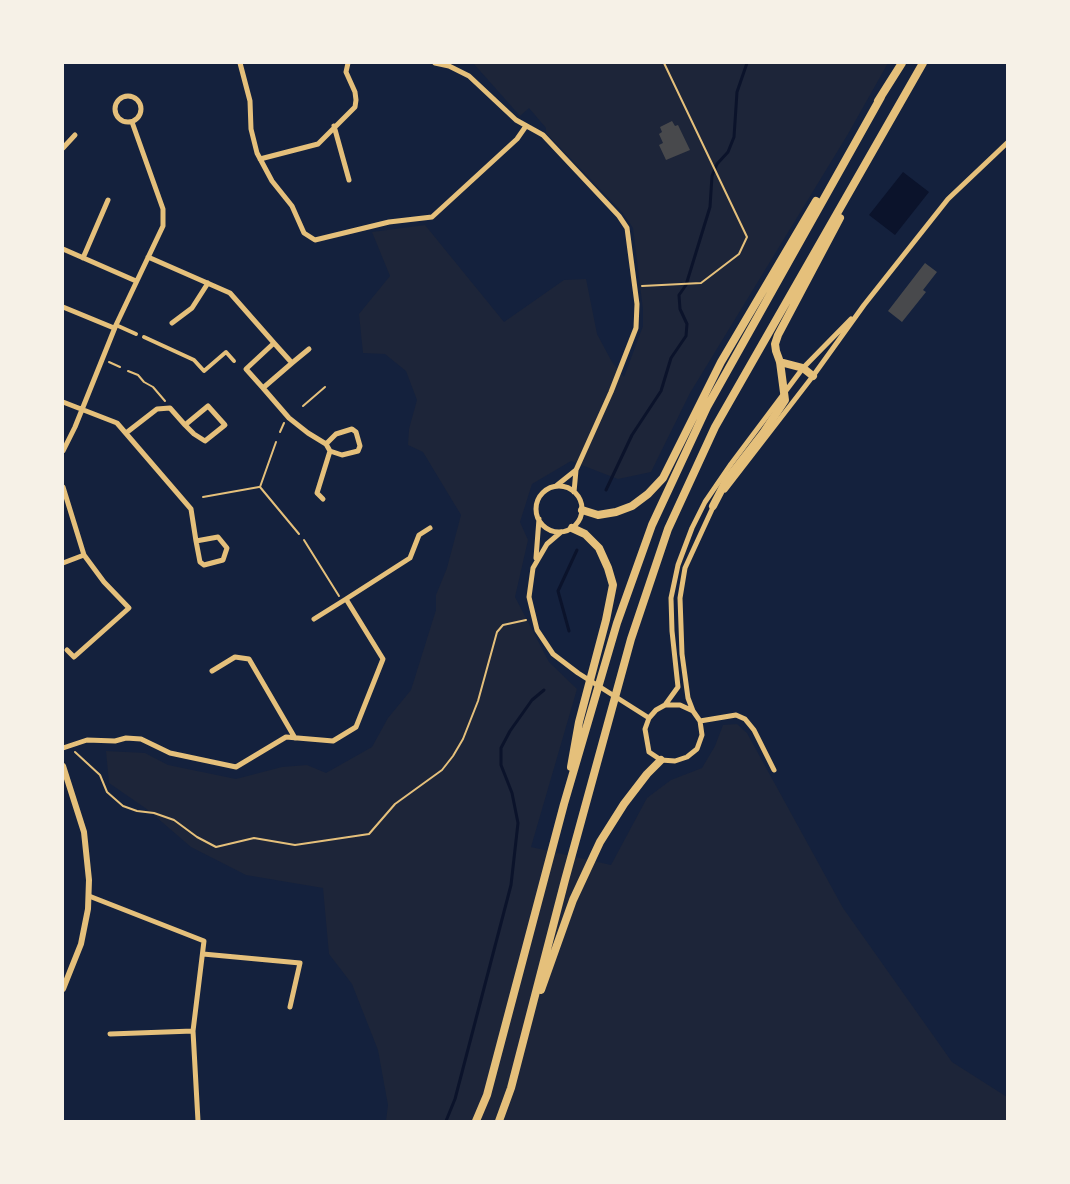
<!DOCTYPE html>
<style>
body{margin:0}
#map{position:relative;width:1070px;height:1184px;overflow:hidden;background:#14213d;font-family:Barlow,sans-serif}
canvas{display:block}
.frame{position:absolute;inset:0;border:64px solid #f6f1e7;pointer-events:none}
</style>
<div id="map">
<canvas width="1070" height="1184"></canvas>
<div class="frame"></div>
</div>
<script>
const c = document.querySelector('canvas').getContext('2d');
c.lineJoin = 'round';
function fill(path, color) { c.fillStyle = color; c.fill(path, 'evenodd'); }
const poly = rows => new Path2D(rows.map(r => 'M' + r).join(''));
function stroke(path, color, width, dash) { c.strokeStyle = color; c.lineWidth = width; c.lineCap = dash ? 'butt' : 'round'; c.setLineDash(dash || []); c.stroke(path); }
fill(poly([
 [473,63,888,63,848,134,690,393,651,472,618,479,571,461,532,484,520,522,528,540,515,597,549,662,577,689,531,847,611,865,647,798,671,780,702,768,715,746,723,725,737,724,747,733,843,908,952,1062,1007,1097,1007,1121,386,1121,388,1105,378,1050,352,984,329,954,323,888,246,875,191,847,148,810,109,783,106,751,145,753,168,765,236,779,282,767,307,765,326,773,372,747,388,718,411,690,436,610,436,595,447,568,461,515,423,452,408,445,409,429,417,400,406,371,385,354,363,353,359,314,390,276,372,232,425,225,504,322,564,280,586,279,597,334,612,362,624,377,643,326,643,310,633,228,622,212,546,133,546,128,529,108,520,116]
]), '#1d2539');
fill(poly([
 [903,172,929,192,895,235,869,215]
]), '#0b132b');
stroke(poly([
 [606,490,632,435,661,391,671,358,686,336,687,324,680,309,679,295,686,285,710,207,712,176,717,164,728,152,734,137,737,92,747,63],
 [569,631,558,591,577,550],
 [446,1121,455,1099,511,885,518,823,512,793,501,765,501,748,510,731,532,700,544,690]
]), '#0b132b', 3);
fill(poly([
 [672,121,675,126,678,125,690,150,666,160,659,145,663,143,659,134,662,132,660,127],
 [925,263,937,272,923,290,926,292,902,322,888,311]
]), '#48494c');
stroke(poly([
 [642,286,701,283,739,254,747,237,664,63],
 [109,362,120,367],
 [128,371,138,375,144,382,153,387,165,401],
 [303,406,325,387],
 [280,432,284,423],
 [260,487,299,534],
 [260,487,276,442],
 [203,497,259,487],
 [304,540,339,596],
 [75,752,100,775,107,792,123,806,137,811,154,813,174,820,197,837,216,847,254,838,295,845,369,834,395,804,442,770,453,756,463,739,478,701,497,632,503,625,526,620]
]), '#e5c07b', 2);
stroke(poly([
 [116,325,136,334],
 [144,337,194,360,204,371,226,352,234,361]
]), '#e5c07b', 4);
stroke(poly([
 [240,63,250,101,251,129,257,153,272,181,292,206,304,233,315,240,389,222,432,217,517,139,526,126],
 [435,63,449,66,469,76,516,120,543,135,619,216,627,228,637,304,636,328,611,392,576,470,574,492],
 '115 109a13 13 0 1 1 26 0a13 13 0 1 1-26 0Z',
 [334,126,349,180],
 [63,148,75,135],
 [260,159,318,144,355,107,356,100,355,92,346,72,348,63],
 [63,249,136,281],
 [148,257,230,293,274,343,292,363,263,388,246,369,274,343],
 [83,258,108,200],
 [63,307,114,328],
 [172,323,192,308,208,283],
 [292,363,309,349],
 [263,388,289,418,308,433,326,444,330,451,317,493,323,499],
 [63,402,117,423,191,509,196,541,200,562,204,565,223,560,227,548,218,537,196,541],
 [126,433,157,409,170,408,185,425,194,434,205,441,225,425,208,406,185,425],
 [326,444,336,434,352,429,356,432,360,446,358,451,342,455,330,451],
 [63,451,75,427,116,325,163,226,163,209,132,122],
 [556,486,576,470],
 '536 509a23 23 0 1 1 46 0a23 23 0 1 1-46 0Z',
 [63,487,84,555,63,563],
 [725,490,813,376,864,305,948,199,1007,143],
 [561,532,547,544,533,568,529,597,537,630,553,654,578,673,649,718],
 [536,558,539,519],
 [314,619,346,599],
 [67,650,74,657,129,608,104,582,84,555],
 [212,671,235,657,249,659,295,738],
 [665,705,678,687,672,631,671,598,678,565,692,528,705,502,731,464,803,368,851,319],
 [665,705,680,705,693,711,700,721,702,735,697,749,687,757,675,761,661,760,649,752,645,729,649,718,656,710,665,705],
 [693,711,688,698,682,654,680,598,685,568,714,505],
 [700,721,736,715,745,719,754,730,774,770],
 [63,748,87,740,115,741,126,738,141,739,170,753,236,767,286,737,333,741,356,727,383,659,346,599,410,558,419,535,430,528],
 [89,896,204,941,193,1031,198,1121],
 [203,954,300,963,290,1007],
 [110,1034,193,1031]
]), '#e5c07b', 5);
stroke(poly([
 [63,766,84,832,89,880,88,909,81,944,63,989]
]), '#e5c07b', 6);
stroke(poly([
 [878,101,902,63],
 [780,362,803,368,813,376],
 [713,506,726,481,764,432,785,400,780,362,776,351,775,344,778,335,840,218],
 [582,510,598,515,616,512,632,506,648,494,663,478,721,362,816,201],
 [571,767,579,722,606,620,613,585,608,568,599,548,585,534,572,528],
 [541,990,573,900,600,842,624,804,647,774,661,760],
 [476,1121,487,1095,564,804,617,623,652,525,707,407,881,97],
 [499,1121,511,1088,565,880,631,639,668,529,715,427,923,63]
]), '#e5c07b', 8);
</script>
